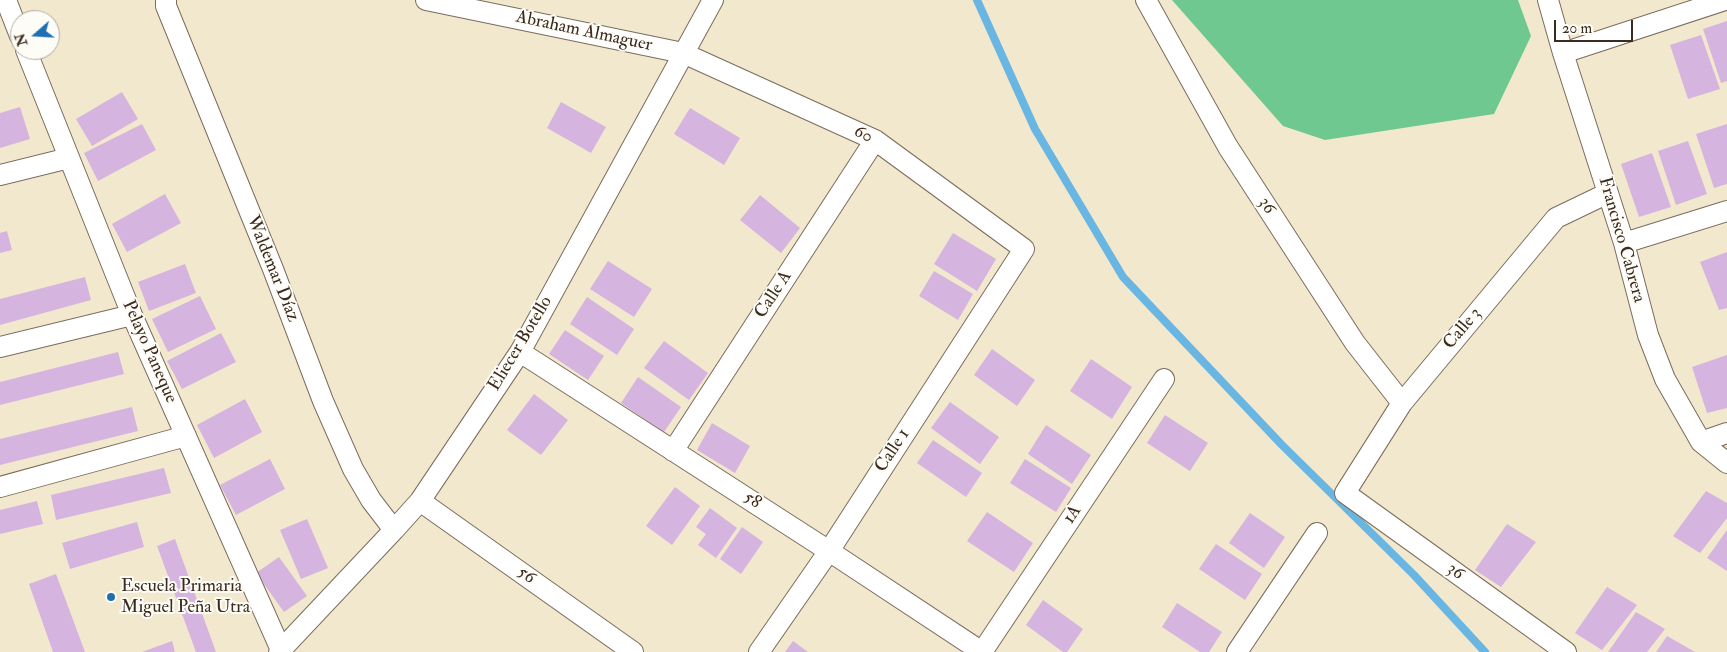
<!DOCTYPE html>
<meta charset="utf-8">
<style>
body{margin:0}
#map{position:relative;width:1727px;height:652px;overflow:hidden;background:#f2e8ce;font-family:"IM FELL Double Pica",serif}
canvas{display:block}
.north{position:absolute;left:10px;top:10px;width:50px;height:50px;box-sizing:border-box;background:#fdfcf7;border:1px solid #afa8a0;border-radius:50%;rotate:251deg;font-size:14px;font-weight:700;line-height:20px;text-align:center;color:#3b2a1e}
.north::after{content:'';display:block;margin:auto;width:18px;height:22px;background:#1f6fb2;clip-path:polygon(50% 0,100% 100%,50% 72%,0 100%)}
.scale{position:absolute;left:1554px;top:20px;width:79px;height:22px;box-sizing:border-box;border:2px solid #3b2a1e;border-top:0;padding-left:6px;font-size:15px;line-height:18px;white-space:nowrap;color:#3b2a1e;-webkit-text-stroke:4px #fdfcf7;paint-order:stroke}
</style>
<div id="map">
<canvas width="1727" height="652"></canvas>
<div class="north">N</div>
<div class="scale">20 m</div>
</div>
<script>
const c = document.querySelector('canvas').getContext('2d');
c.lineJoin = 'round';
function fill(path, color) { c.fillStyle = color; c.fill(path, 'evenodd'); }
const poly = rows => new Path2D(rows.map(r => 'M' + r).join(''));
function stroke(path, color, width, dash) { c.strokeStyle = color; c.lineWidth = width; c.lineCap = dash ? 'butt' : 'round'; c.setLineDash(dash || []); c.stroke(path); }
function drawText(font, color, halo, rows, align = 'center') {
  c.font = font + ' "IM FELL Double Pica",serif'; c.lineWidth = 4; c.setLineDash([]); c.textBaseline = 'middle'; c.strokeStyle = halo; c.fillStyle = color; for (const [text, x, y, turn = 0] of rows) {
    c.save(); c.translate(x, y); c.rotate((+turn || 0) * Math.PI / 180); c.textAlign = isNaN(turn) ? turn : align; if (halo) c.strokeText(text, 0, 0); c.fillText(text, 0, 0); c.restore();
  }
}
fill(poly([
 [1172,0,1518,0,1531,36,1494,114,1325,140,1283,126]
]), '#6fc88f');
stroke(poly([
 [977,0,1035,129,1123,277,1281,444,1414,575,1485,652]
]), '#69b6e3', 8);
fill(poly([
 [1727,21,1727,81,1721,83,1703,29],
 [1701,35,1720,89,1688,99,1670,45],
 [122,92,138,119,92,146,76,119],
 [561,102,606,127,591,153,547,128],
 [20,107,30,139,0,148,0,113],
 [690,108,740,138,724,165,674,134],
 [142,124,156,150,98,181,84,153],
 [1727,124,1727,184,1714,188,1696,134],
 [1688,141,1707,194,1676,205,1658,151],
 [1652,153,1671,207,1639,217,1621,164],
 [165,194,181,223,127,252,112,224],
 [760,195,800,228,781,253,740,220],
 [7,231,12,250,0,253,0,233],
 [953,233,996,259,977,291,934,264],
 [1727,252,1727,308,1719,310,1700,262],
 [608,261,652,289,634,317,590,289],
 [185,264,196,293,149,311,138,282],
 [934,271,973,294,958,320,919,296],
 [85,277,91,300,0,325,0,299],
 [200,296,216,329,168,352,152,319],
 [587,297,634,329,617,355,570,324],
 [565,330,604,356,588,380,549,354],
 [221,333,236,362,182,389,167,361],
 [664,341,708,373,689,400,644,368],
 [992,349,1035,380,1017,406,974,375],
 [118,352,124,374,0,405,0,382],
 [1727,355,1727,408,1707,413,1692,367],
 [1091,359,1132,387,1112,419,1070,391],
 [638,377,681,407,664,432,621,403],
 [534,394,568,420,541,455,507,430],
 [245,399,262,432,214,458,197,425],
 [950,402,999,437,980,464,931,428],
 [132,407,138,431,0,465,0,439],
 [1165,415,1208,443,1190,471,1147,443],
 [712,423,750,446,735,473,697,450],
 [1046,425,1091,455,1072,484,1028,454],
 [933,440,982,473,966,497,917,463],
 [270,459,285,489,236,515,220,485],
 [1025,459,1071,488,1056,512,1010,483],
 [164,468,171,493,56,520,51,495],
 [675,487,700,506,672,545,646,526],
 [1706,491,1727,503,1727,518,1700,553,1673,536],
 [37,501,43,524,0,534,0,510],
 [710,508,737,528,716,558,698,545,706,534,696,527],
 [987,512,1033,543,1014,572,967,541],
 [1250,513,1285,537,1264,568,1229,543],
 [307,519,328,568,301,579,280,530],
 [137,522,144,547,70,569,62,543],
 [1507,524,1536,542,1501,587,1475,570],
 [742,527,763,542,741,574,720,559],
 [1727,530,1727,571,1707,558],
 [175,539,216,652,196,652,157,546],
 [1216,544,1262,574,1245,600,1199,569],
 [279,557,307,596,284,612,256,573],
 [56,574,85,652,53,652,29,584],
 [1607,587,1637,605,1602,650,1575,633],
 [1043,600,1083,629,1067,652,1063,652,1026,625],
 [1177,603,1222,632,1209,652,1200,652,1162,627],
 [1636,612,1665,629,1647,652,1608,652],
 [1667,636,1695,652,1656,652],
 [172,641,175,652,142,652],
 [793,641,808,652,785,652]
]), '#d5b4df');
const street = poly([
 [6,0,20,36],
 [166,0,166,6,273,269,323,401,353,469,371,500,394,530],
 [426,0,683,53,875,140,1024,249,829,551,759,652],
 [1146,0,1228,147,1355,343,1402,403],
 [1548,0,1563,53,1624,243,1648,335,1665,379,1701,442,1727,463],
 [26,50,132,315,281,650],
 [1563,53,1725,0],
 [0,175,69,158],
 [1624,243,1727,211],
 [0,347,132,315],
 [520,352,829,551,982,652],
 [1701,442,1727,433],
 [673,451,875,140],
 [0,487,186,436],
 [420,501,633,652],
 [279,652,394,530,420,501,520,352,713,0],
 [982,652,1164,379],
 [1237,652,1317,533],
 [1566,652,1345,493,1402,403,1556,218,1608,193]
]);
stroke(street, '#7b6c5c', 22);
stroke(street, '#fff', 20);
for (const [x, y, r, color] of [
 [111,597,5,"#1f6fb2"]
]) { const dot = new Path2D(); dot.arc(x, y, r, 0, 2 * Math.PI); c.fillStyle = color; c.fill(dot); stroke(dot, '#fdfcf7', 2); }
drawText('18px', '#3b2a1e', '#fdfcf7', [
 ["Abraham Almaguer",584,32,12],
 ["60",863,135,26],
 ["36",1266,206,57],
 ["Francisco Cabrera",1621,240,74],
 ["Waldemar Díaz",272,269,68],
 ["Calle A",774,295,-57],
 ["Calle 3",1463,329,-50],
 ["Eliecer Botello",521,344,-59],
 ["Pelayo Paneque",149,352,66],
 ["Calle 1",893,451,-57],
 ["58",752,501,33],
 ["1A",1073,515,-56],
 ["36",1455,572,36],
 ["56",526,576,35]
]);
drawText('18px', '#3b2a1e', '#fdfcf7', [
 ["Escuela Primaria",121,587],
 ["Miguel Peña Utra",121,608]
], 'left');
</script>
